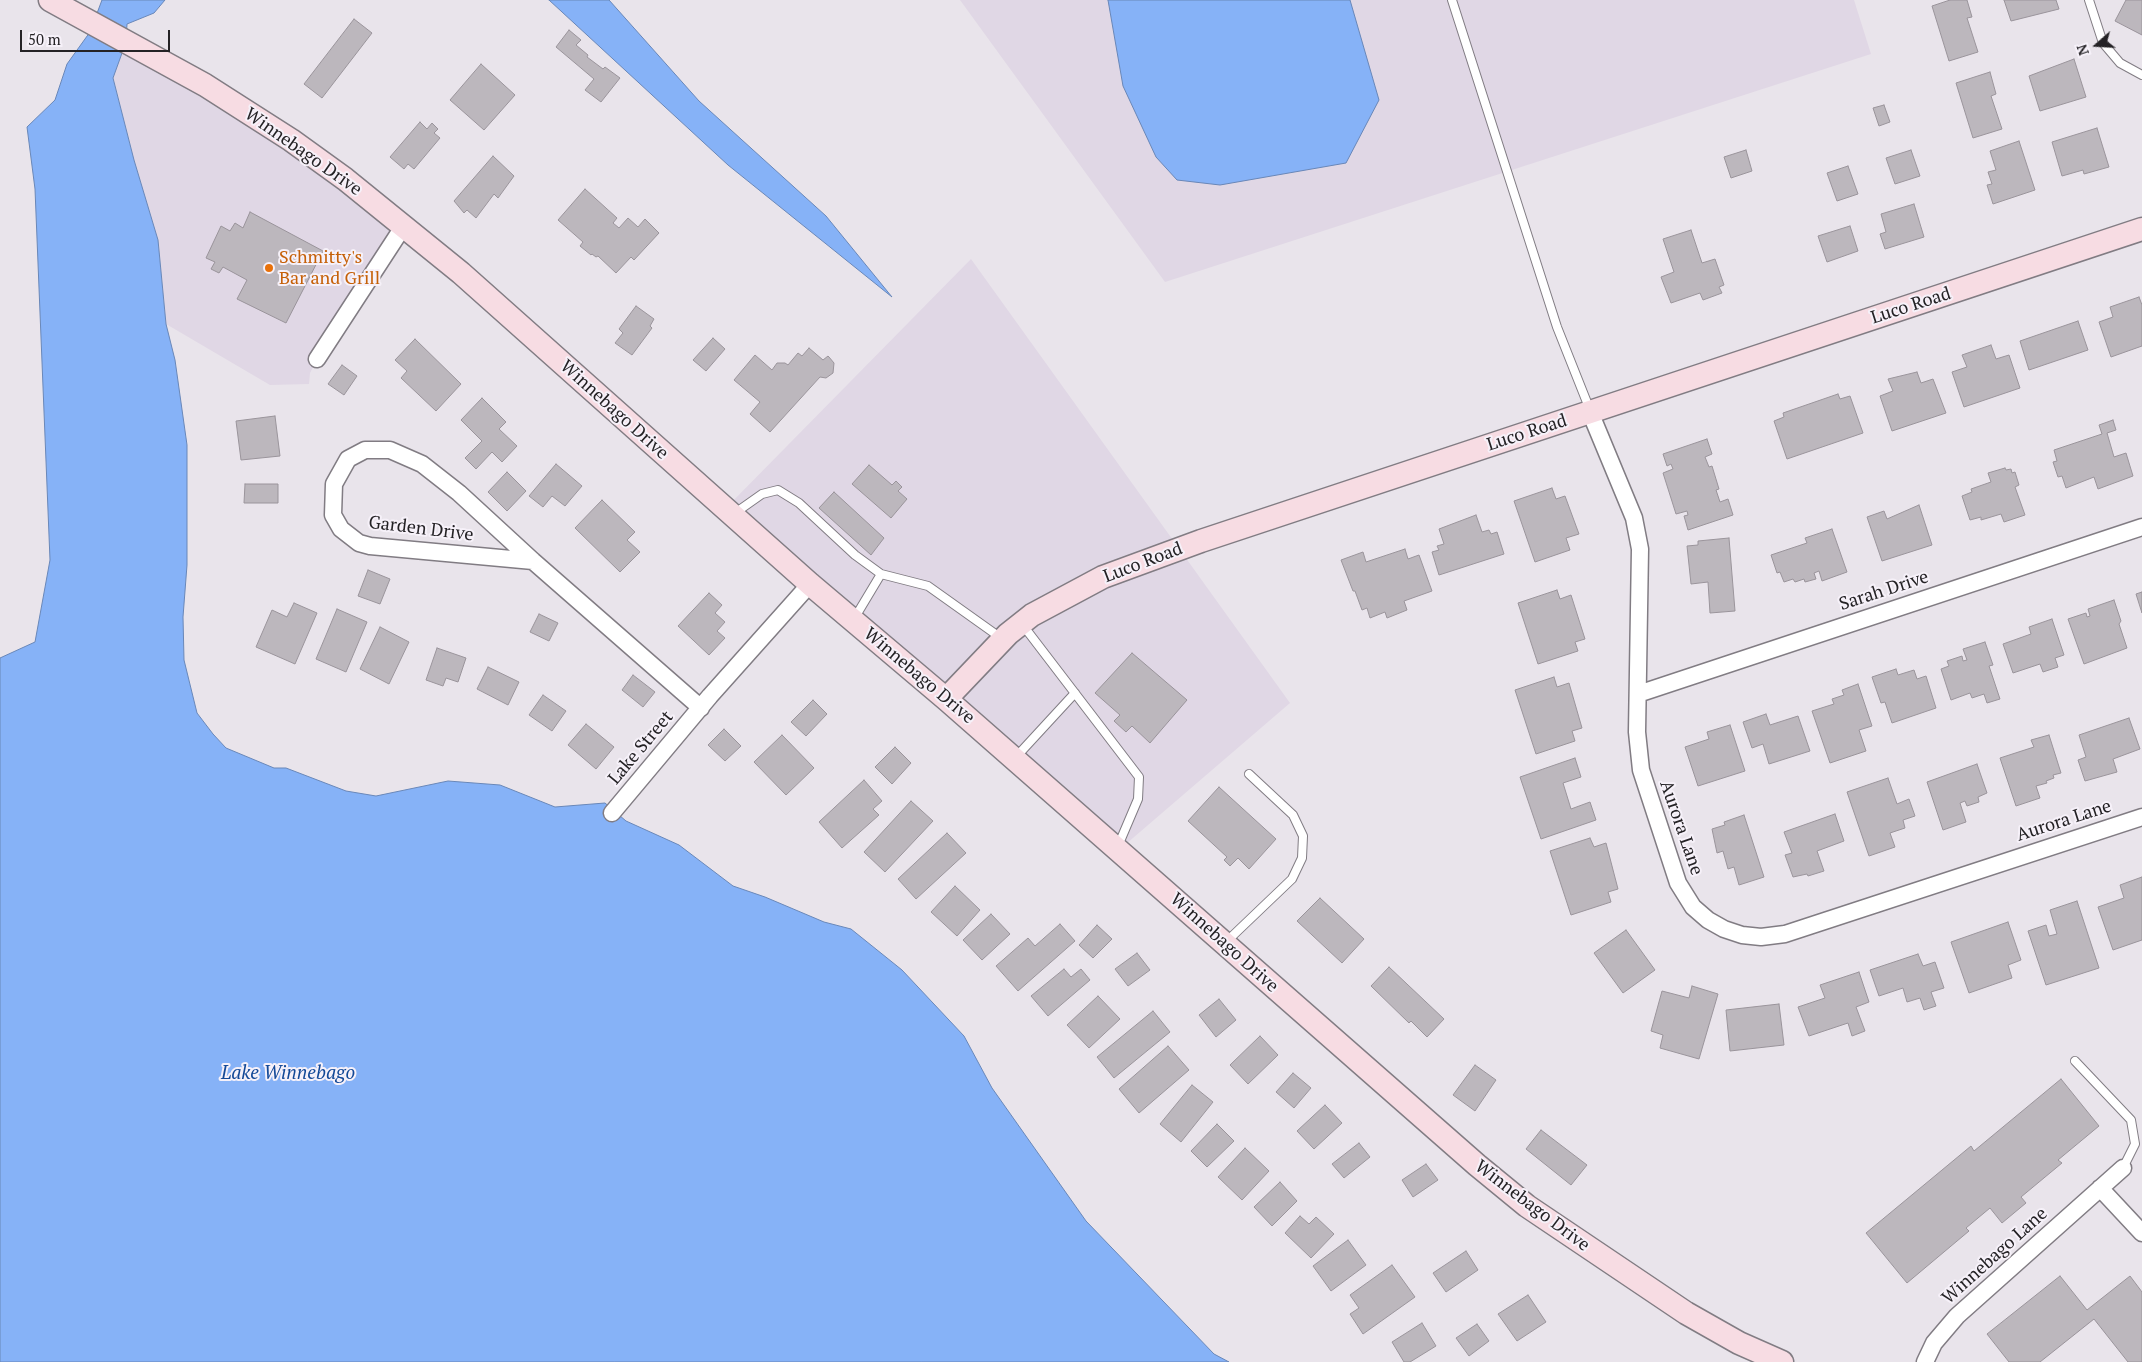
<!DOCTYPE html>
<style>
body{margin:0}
#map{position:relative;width:2142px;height:1362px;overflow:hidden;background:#e9e4eb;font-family:"PT Serif",serif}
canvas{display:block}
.north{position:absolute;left:2072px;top:20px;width:50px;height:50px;-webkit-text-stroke:4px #f6f1f9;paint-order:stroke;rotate:251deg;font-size:14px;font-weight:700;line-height:20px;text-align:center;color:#242225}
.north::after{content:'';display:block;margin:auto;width:18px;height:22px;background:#242225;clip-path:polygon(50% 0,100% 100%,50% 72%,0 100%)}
.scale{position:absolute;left:20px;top:30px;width:150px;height:22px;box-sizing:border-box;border:2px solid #242225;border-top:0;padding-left:6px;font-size:15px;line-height:18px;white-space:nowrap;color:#242225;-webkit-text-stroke:4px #f6f1f9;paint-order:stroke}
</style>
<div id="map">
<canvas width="2142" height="1362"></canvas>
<div class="north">N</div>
<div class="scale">50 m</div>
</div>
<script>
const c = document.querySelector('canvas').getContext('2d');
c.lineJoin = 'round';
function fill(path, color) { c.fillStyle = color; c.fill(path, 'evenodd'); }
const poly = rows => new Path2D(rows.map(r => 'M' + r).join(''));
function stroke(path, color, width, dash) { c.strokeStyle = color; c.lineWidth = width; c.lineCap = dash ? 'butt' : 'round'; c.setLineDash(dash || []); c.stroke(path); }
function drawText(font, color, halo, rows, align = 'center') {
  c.font = font + ' "PT Serif",serif'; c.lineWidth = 4; c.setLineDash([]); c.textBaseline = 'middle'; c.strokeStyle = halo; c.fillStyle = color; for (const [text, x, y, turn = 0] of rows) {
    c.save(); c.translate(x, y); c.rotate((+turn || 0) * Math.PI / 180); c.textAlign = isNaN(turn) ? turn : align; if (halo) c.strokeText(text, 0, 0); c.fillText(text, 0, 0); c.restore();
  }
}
fill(poly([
 [960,0,1854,0,1871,54,1165,282],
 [126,42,403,227,317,359,310,373,309,384,270,385,166,324,158,240,134,160,113,77],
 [971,259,1290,703,1119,850,725,509]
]), '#e0d7e5');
const water = poly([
 [102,0,165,0,154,13,127,24,126,42,113,78,134,160,158,240,166,324,175,360,187,445,187,565,183,617,184,660,197,713,213,734,226,748,274,768,286,768,346,791,376,796,448,781,500,785,555,807,605,803,626,821,679,845,733,886,765,897,824,922,851,929,902,970,964,1036,992,1088,1086,1221,1214,1354,1229,1362,0,1362,0,658,35,642,50,560,35,189,27,127,55,100,67,64,90,32,102,0],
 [549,0,609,0,699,101,826,216,892,297,728,165,549,0],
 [1108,0,1350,0,1379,100,1346,163,1220,185,1177,180,1156,157,1123,86,1108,0]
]);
fill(water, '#86b2f7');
stroke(water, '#6987b8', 1);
const building = poly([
 [1950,0,1967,0,1972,17,1967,18,1978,52,1949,61,1932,6,1950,0],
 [2004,0,2056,0,2059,9,2011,21,2004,0],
 [2126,0,2142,0,2142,35,2115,21,2126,0],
 [354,19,372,33,322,98,304,84,354,19],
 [569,30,581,40,576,45,588,55,587,57,603,69,605,67,620,78,601,102,585,90,594,79,556,47,569,30],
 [2074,59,2086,97,2040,111,2029,76,2074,59],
 [481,64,515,95,484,130,450,100,481,64],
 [1990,72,1996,94,1991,96,2002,129,1973,138,1956,83,1990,72],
 [1884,105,1890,122,1879,126,1873,108,1884,105],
 [420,122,427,129,432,123,438,129,434,133,440,138,414,169,408,164,404,169,390,157,420,122],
 [2097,128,2109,167,2084,174,2083,170,2062,176,2052,142,2097,128],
 [2019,141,2035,190,1993,204,1987,185,1992,184,1988,172,1996,170,1990,151,2019,141],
 [1746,150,1752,171,1731,178,1724,157,1746,150],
 [1911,150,1920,176,1895,184,1886,158,1911,150],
 [493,156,514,176,498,198,494,194,476,218,467,210,464,213,454,201,493,156],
 [1848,166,1858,194,1837,201,1827,173,1848,166],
 [585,189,617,218,613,223,619,228,628,218,638,227,645,219,659,233,634,260,631,257,616,273,598,256,596,257,592,254,591,255,580,246,583,242,558,220,585,189],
 [1914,204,1924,237,1885,249,1880,234,1886,232,1881,214,1914,204],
 [250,212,323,251,286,323,237,299,247,280,223,267,219,273,211,269,215,262,206,258,221,226,230,231,235,223,243,228,250,212],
 [1850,226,1858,251,1827,262,1818,236,1850,226],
 [1691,230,1702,263,1715,259,1724,285,1719,287,1722,293,1703,300,1700,293,1671,303,1661,277,1674,272,1663,239,1691,230],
 [2139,297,2142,305,2142,346,2111,357,2099,322,2113,317,2110,307,2139,297],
 [636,306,654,319,650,326,652,328,632,355,615,343,623,333,619,329,636,306],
 [2078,321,2088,350,2029,370,2020,341,2078,321],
 [713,338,725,349,706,371,693,360,713,338],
 [415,339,461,384,436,411,401,378,407,371,395,360,415,339],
 [1991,345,1996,359,2009,355,2020,388,1964,407,1952,372,1967,367,1962,355,1991,345],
 [809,348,823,360,828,356,829,357,834,363,833,373,826,378,820,377,770,432,750,414,760,402,734,380,755,355,772,370,777,363,785,363,788,365,798,353,802,356,809,348],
 [342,365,357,376,344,395,328,384,342,365],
 [1917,372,1921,383,1933,379,1946,413,1892,431,1880,396,1893,391,1888,379,1917,372],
 [1838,394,1840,399,1850,396,1863,433,1787,459,1774,421,1784,417,1783,413,1838,394],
 [482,398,506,422,499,429,517,446,502,462,492,452,476,469,465,458,482,441,461,420,482,398],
 [275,416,280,456,241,460,236,421,275,416],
 [2113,420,2116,430,2107,433,2114,457,2126,453,2133,476,2098,489,2094,477,2066,488,2062,476,2058,477,2053,462,2057,461,2054,450,2102,434,2099,425,2113,420],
 [1707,439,1712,454,1705,457,1709,467,1712,466,1719,489,1716,490,1720,502,1728,499,1733,515,1688,530,1684,516,1688,515,1687,511,1676,514,1663,473,1673,469,1671,464,1667,466,1663,454,1707,439],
 [556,464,582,486,565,506,552,496,543,507,529,496,556,464],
 [869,465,892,485,896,481,902,487,898,491,907,499,891,518,852,484,869,465],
 [2005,468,2006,470,2011,469,2012,473,2015,472,2019,485,2015,487,2025,515,2004,522,2001,514,1981,520,1981,517,1970,520,1962,496,1972,492,1971,489,1991,482,1988,473,2005,468],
 [507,472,526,491,507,511,488,492,507,472],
 [245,484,278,484,278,503,244,503,245,484],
 [1552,488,1556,499,1565,496,1579,534,1566,538,1570,550,1535,562,1514,501,1552,488],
 [834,492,884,538,871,555,819,508,834,492],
 [602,500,635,532,627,540,640,552,620,572,575,528,602,500],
 [1919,505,1932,545,1882,561,1867,517,1884,511,1887,519,1919,505],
 [1476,515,1482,532,1489,530,1491,534,1497,532,1504,554,1439,575,1432,552,1439,550,1437,546,1444,544,1439,529,1476,515],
 [1832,529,1847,572,1822,581,1819,571,1814,573,1816,579,1805,582,1804,579,1795,582,1793,579,1784,582,1780,572,1777,573,1771,555,1807,543,1805,538,1832,529],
 [1729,538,1735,611,1710,613,1708,582,1691,584,1687,546,1698,545,1698,541,1729,538],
 [1405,549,1408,559,1419,555,1432,591,1404,601,1407,610,1387,618,1385,612,1370,618,1367,608,1362,610,1355,591,1353,591,1341,560,1363,552,1366,562,1405,549],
 [368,570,390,579,380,604,358,596,368,570],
 [1557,590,1560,599,1571,595,1585,639,1575,642,1578,651,1538,664,1518,603,1557,590],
 [2142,592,2142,613,2136,594,2142,592],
 [709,593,722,605,715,613,725,622,717,631,725,638,709,655,678,626,709,593],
 [2114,600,2121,621,2119,624,2127,648,2084,664,2068,619,2086,613,2087,617,2090,616,2088,609,2114,600],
 [294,603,317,613,295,664,256,647,272,610,287,617,294,603],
 [337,609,367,622,346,672,316,659,337,609],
 [539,614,558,623,549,641,530,632,539,614],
 [2052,619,2064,655,2055,658,2058,667,2043,672,2040,664,2013,673,2003,644,2031,634,2029,627,2052,619],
 [380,627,409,642,389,684,360,669,380,627],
 [1985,642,1993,665,1989,666,2000,699,1987,703,1984,694,1972,698,1970,693,1951,700,1941,669,1949,666,1947,661,1962,656,1963,661,1967,660,1963,649,1985,642],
 [437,648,466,658,458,682,446,678,443,686,426,680,437,648],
 [1132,653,1187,700,1150,743,1132,726,1126,732,1114,721,1120,715,1095,693,1132,653],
 [488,667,519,682,508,705,477,689,488,667],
 [1896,669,1898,675,1914,670,1917,679,1926,676,1936,708,1892,723,1885,702,1881,703,1872,677,1896,669],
 [633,675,655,692,643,707,622,690,633,675],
 [1554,677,1557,687,1569,683,1582,728,1572,731,1575,741,1536,754,1515,690,1554,677],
 [1858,684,1872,726,1859,730,1866,751,1830,763,1812,711,1834,704,1832,699,1844,695,1842,690,1858,684],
 [543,695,566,711,552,731,529,715,543,695],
 [813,700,827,714,806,736,791,722,813,700],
 [1766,714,1770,725,1798,716,1810,751,1769,764,1763,744,1752,748,1743,722,1766,714],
 [2129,718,2140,749,2113,759,2117,772,2085,781,2078,760,2086,757,2079,735,2129,718],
 [586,724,614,747,596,769,568,745,586,724],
 [1730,725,1745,771,1698,786,1685,747,1709,739,1707,732,1730,725],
 [724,729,741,746,725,761,708,745,724,729],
 [782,735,814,768,786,795,754,762,782,735],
 [2049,735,2061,773,2053,775,2054,778,2046,781,2047,783,2036,786,2040,798,2016,806,2000,758,2034,747,2031,740,2049,735],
 [895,747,911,763,892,784,875,767,895,747],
 [1575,758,1581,777,1563,783,1571,809,1590,802,1596,820,1541,839,1520,777,1575,758],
 [1977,764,1987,793,1978,797,1979,802,1967,806,1965,801,1960,803,1966,822,1943,830,1927,782,1977,764],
 [1888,778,1897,804,1909,799,1915,816,1903,820,1905,828,1890,833,1895,847,1869,856,1847,792,1888,778],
 [864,780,882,801,873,809,879,815,842,848,819,822,864,780],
 [1219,787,1276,839,1249,869,1238,858,1230,866,1224,860,1227,857,1188,821,1219,787],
 [911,801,933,821,885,872,864,852,911,801],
 [1835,814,1844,841,1817,851,1824,871,1808,876,1807,874,1793,877,1785,855,1792,853,1784,832,1835,814],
 [1744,815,1764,877,1739,885,1734,867,1728,869,1723,851,1717,853,1712,829,1725,825,1724,822,1744,815],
 [947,833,966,853,916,899,898,879,947,833],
 [1590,838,1594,847,1606,843,1618,889,1608,892,1611,902,1571,915,1550,851,1590,838],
 [2142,877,2142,940,2113,950,2098,907,2124,898,2120,885,2142,877],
 [955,886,980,910,957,936,931,912,955,886],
 [1320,898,1364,939,1342,963,1297,921,1320,898],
 [2077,901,2099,968,2046,985,2028,931,2046,925,2049,936,2057,934,2050,910,2077,901],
 [991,914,1010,934,982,960,963,940,991,914],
 [2008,922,2021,960,2008,965,2012,978,1969,993,1951,942,2008,922],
 [1060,924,1075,941,1018,991,996,966,1028,938,1035,946,1060,924],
 [1097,925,1112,939,1093,958,1079,945,1097,925],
 [1626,930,1655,970,1623,993,1594,953,1626,930],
 [1137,953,1150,970,1128,986,1115,969,1137,953],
 [1918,954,1923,966,1935,962,1944,988,1931,992,1936,1006,1924,1010,1920,998,1907,1002,1903,988,1879,996,1870,970,1918,954],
 [1389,967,1444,1019,1427,1037,1411,1021,1409,1023,1371,986,1389,967],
 [1064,969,1071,977,1081,969,1090,980,1048,1016,1031,996,1064,969],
 [1859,972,1869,1002,1856,1007,1865,1031,1852,1036,1848,1023,1809,1036,1798,1007,1825,998,1820,985,1859,972],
 [1692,986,1718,994,1699,1059,1660,1048,1663,1035,1651,1031,1662,991,1689,998,1692,986],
 [1098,996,1120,1019,1089,1048,1067,1025,1098,996],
 [1219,999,1236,1020,1216,1037,1199,1015,1219,999],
 [1779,1004,1784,1045,1730,1051,1726,1010,1779,1004],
 [1153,1011,1170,1032,1114,1078,1097,1057,1153,1011],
 [1260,1036,1278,1055,1248,1084,1230,1065,1260,1036],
 [1168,1046,1189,1070,1139,1113,1119,1089,1168,1046],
 [1475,1065,1496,1080,1475,1111,1453,1095,1475,1065],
 [1293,1073,1311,1088,1294,1108,1276,1092,1293,1073],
 [2061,1079,2099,1126,2058,1160,2062,1163,2021,1197,2026,1203,2002,1223,1990,1208,1966,1228,1969,1231,1907,1283,1866,1233,1971,1146,1974,1151,2061,1079],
 [1192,1085,1213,1102,1181,1142,1160,1124,1192,1085],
 [1325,1105,1342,1123,1314,1149,1297,1131,1325,1105],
 [1217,1124,1234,1141,1207,1167,1191,1151,1217,1124],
 [1541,1130,1587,1165,1571,1185,1526,1149,1541,1130],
 [1359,1143,1370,1157,1344,1178,1332,1164,1359,1143],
 [1245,1148,1269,1171,1242,1200,1218,1177,1245,1148],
 [1426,1164,1438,1180,1413,1197,1402,1180,1426,1164],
 [1280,1182,1297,1201,1272,1226,1254,1207,1280,1182],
 [1300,1216,1309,1224,1316,1217,1334,1234,1311,1258,1285,1233,1300,1216],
 [1348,1240,1366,1265,1331,1291,1313,1266,1348,1240],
 [1466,1251,1478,1270,1446,1292,1433,1273,1466,1251],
 [1392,1265,1415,1297,1363,1334,1350,1314,1359,1308,1350,1295,1392,1265],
 [2060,1276,2087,1310,2130,1276,2142,1292,2142,1362,2128,1362,2094,1319,2040,1362,2009,1362,1987,1334,2060,1276],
 [1528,1295,1546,1322,1517,1341,1498,1314,1528,1295],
 [1422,1323,1436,1346,1410,1362,1404,1362,1392,1342,1422,1323],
 [1477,1324,1489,1341,1469,1356,1456,1338,1477,1324]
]);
fill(building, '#bcb7bd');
stroke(building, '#9a949b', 1);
const lane = poly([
 [1452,0,1557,327,1590,410],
 [2089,0,2103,43,2120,63,2142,75],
 [735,513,762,494,778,490,799,503,855,555,881,574,928,586,1001,638],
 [854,619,881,574],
 [1022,624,1139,777,1138,799,1118,846],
 [1016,757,1075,693],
 [1225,943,1292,879,1302,858,1303,836,1293,815,1249,774],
 [2075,1061,2131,1120,2135,1144,2123,1168]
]);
const street = poly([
 [317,359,403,227],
 [1590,412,1634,518,1640,549,1637,732,1641,770,1678,883,1693,907,1708,920,1724,929,1742,935,1761,937,1785,934,2142,817],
 [533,561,370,546,359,543,341,529,333,515,334,484,348,459,365,450,390,450,422,464,459,493,533,561,701,708],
 [1638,694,2142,527],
 [612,813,710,696,810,584],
 [2100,1188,2142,1233],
 [1925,1362,1934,1343,1957,1316,2123,1168]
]);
const secondary = poly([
 [50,0,205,85,291,140,345,179,461,273,810,584,946,699,1477,1165,1527,1206,1686,1313,1739,1343,1782,1362],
 [946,699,1008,634,1032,615,1103,577,1201,541,2142,229]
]);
stroke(lane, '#817c83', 10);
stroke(street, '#817c83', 19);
stroke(secondary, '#817c83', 25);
stroke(lane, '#fff', 8);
stroke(street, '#fff', 16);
stroke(secondary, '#f7dce3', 22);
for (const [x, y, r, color] of [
 [269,268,5,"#e8710a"]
]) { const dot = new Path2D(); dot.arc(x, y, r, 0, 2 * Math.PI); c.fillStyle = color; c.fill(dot); stroke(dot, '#f6f1f9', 2); }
drawText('18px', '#242225', '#f6f1f9', [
 ["Winnebago Drive",303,152,35],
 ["Luco Road",1911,306,-18],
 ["Winnebago Drive",614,410,42],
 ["Luco Road",1527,433,-18],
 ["Garden Drive",421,529,7],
 ["Luco Road",1143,563,-21],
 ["Sarah Drive",1884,591,-18],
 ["Winnebago Drive",919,676,40],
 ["Lake Street",641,748,-50],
 ["Aurora Lane",2064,821,-18],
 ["Aurora Lane",1681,828,71],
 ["Winnebago Drive",1224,943,42],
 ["Winnebago Drive",1532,1206,37],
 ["Winnebago Lane",1995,1256,-42]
]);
drawText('18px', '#c56008', '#f6f1f9', [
 ["Schmitty's",279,258],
 ["Bar and Grill",279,279]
], 'left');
drawText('italic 19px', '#124897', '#f6f1f9', [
 ["Lake Winnebago",288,1074]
]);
</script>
